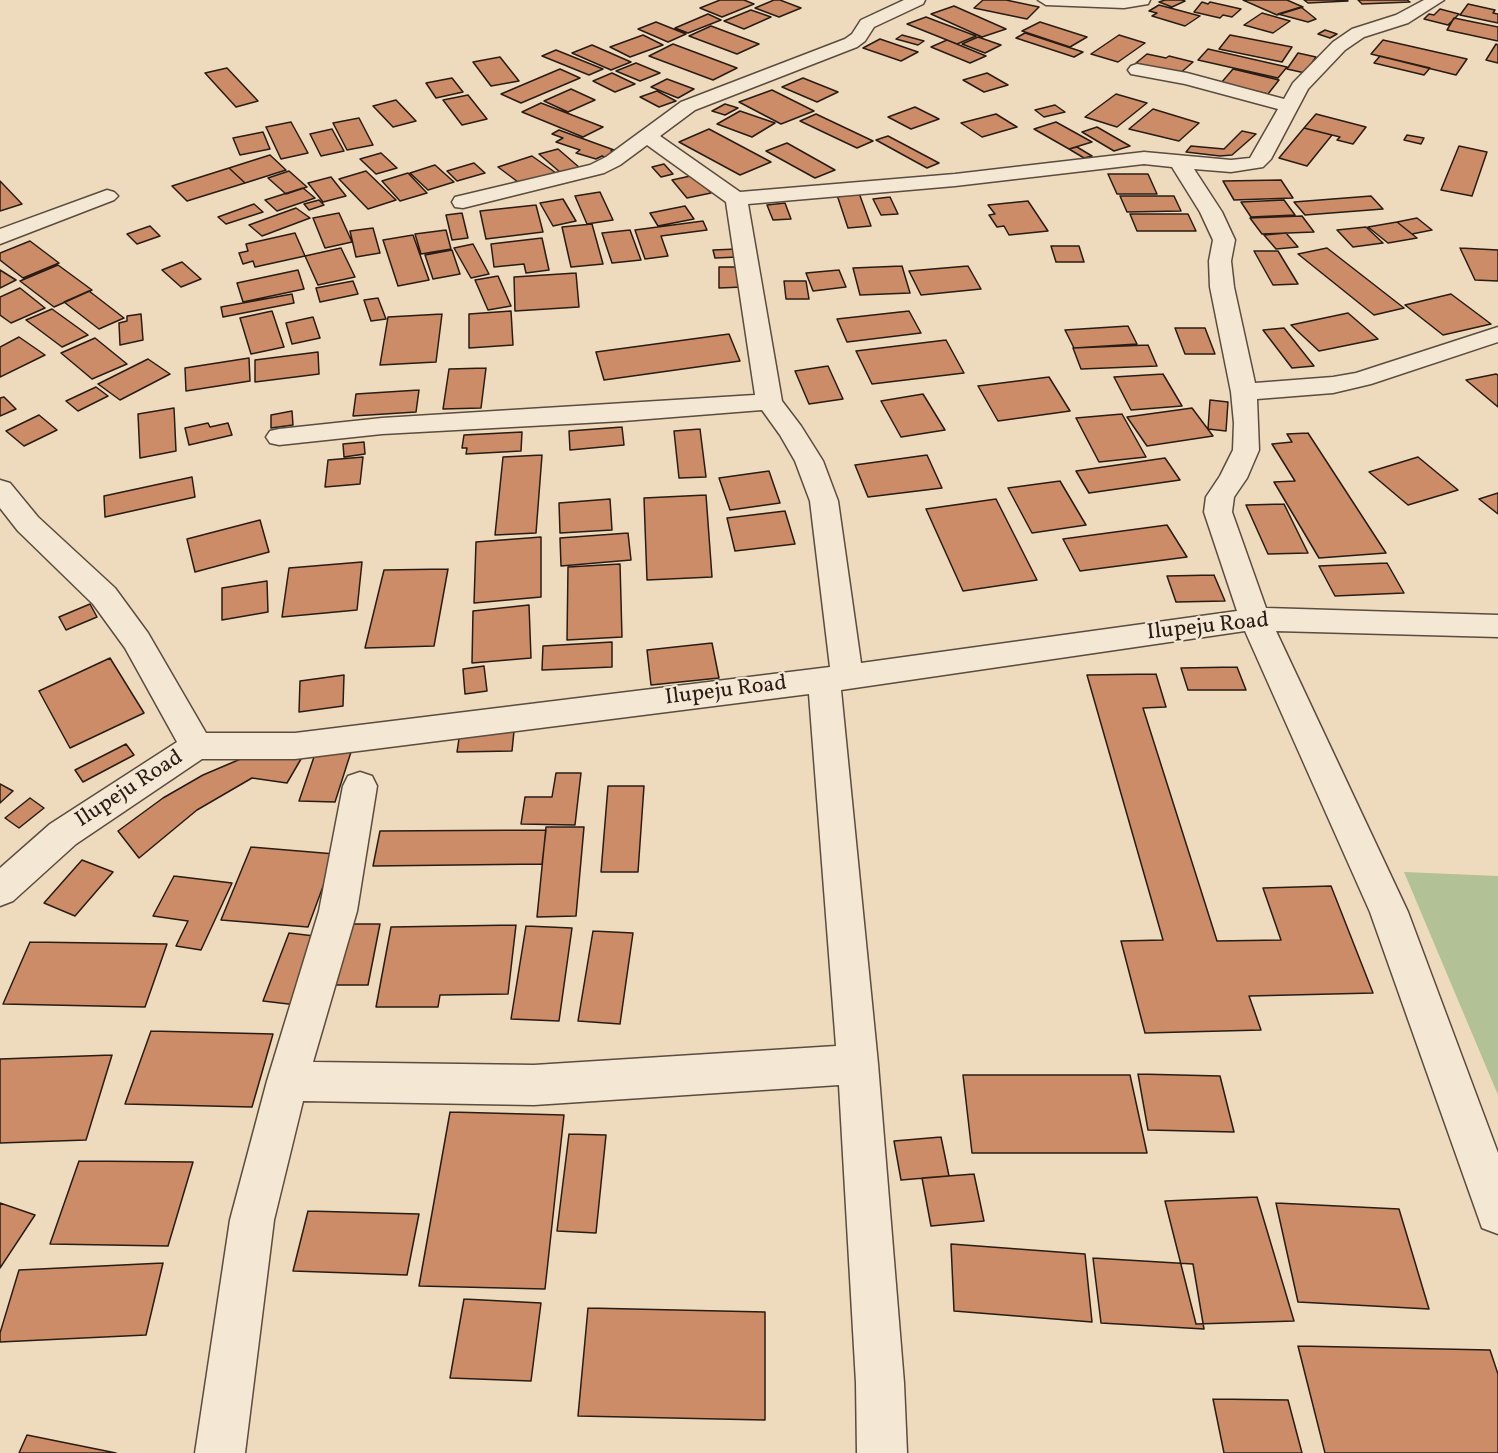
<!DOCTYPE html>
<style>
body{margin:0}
canvas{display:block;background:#eedabd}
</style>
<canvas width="1498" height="1453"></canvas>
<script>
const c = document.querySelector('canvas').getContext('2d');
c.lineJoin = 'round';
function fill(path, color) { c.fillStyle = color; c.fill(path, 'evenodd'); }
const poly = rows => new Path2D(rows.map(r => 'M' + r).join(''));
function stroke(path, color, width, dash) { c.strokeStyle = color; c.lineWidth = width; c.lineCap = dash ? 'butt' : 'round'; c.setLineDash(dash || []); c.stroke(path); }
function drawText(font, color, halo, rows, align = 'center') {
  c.font = font + ' Vollkorn,serif'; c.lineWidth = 4.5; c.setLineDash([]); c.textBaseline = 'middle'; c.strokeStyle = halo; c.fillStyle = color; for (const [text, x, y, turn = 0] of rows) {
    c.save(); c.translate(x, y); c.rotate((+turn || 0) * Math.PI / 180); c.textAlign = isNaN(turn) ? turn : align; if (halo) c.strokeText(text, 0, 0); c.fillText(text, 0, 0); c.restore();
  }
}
fill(poly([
 [1404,872,1498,876,1498,1095]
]), '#b2c196');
const building = poly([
 [720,0,744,0,754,4,722,17,700,8,720,0],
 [774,0,780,0,801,8,779,17,755,8,774,0],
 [983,0,1006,0,1039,7,1027,19,974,8,983,0],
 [1165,0,1182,0,1185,1,1172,7,1159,2,1165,0],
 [1243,0,1287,0,1303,7,1277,15,1243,0],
 [1304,0,1346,0,1348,1,1308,3,1304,0],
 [1358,0,1407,0,1410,2,1362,4,1358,0],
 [1202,2,1208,4,1210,2,1241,9,1232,17,1223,15,1220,18,1194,12,1202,2],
 [1468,4,1495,10,1493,13,1498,14,1498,23,1460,15,1468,4],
 [1159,5,1200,16,1185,26,1152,16,1157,13,1149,11,1159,5],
 [954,6,1006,29,982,37,931,14,954,6],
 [1301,7,1316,19,1308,22,1278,14,1301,7],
 [1440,9,1459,14,1448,25,1424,19,1429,14,1434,15,1440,9],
 [751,10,771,17,744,29,724,21,751,10],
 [1262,13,1290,21,1273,33,1244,25,1262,13],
 [708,14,721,20,688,33,675,28,708,14],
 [926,17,976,36,957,44,907,24,926,17],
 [1454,18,1498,27,1498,41,1447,30,1454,18],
 [656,22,686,34,668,42,638,29,656,22],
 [1040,22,1087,37,1070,47,1022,31,1040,22],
 [711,26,759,44,737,54,689,36,711,26],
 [1325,30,1337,34,1330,38,1318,34,1325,30],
 [1025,33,1083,52,1074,57,1016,38,1025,33],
 [643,35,663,45,630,57,610,47,643,35],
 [902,35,924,41,918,45,896,39,902,35],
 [1119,35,1145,43,1118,62,1091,54,1119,35],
 [1230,35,1292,47,1282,62,1219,49,1230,35],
 [978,37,1001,45,985,53,962,44,978,37],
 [880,39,918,52,901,61,863,48,880,39],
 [947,40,986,56,970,63,931,47,947,40],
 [1383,40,1467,59,1456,75,1371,54,1383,40],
 [673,44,737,68,713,80,649,56,673,44],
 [1496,44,1498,45,1498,63,1486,60,1496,44],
 [592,45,631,62,611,70,572,53,592,45],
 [1208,49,1287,67,1278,78,1198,60,1208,49],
 [556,50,603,69,589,75,542,56,556,50],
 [1298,53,1316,57,1305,73,1287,69,1298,53],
 [1147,54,1166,58,1169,56,1193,62,1178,75,1136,63,1147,54],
 [1380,56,1430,68,1424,75,1374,63,1380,56],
 [500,57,519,81,491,86,473,62,500,57],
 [636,63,660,73,640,81,616,71,636,63],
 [227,68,258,101,236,107,205,73,227,68],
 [560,69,580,78,521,103,501,94,560,69],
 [1233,69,1279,80,1268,94,1221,83,1233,69],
 [612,73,635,84,615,92,593,81,612,73],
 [987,73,1008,85,984,92,963,80,987,73],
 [452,78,463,92,436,98,426,83,452,78],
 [803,78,838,92,817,102,782,87,803,78],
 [667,79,694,89,678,98,651,87,667,79],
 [571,89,595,100,568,112,544,101,571,89],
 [772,90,814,111,781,124,739,102,772,90],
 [657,91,676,101,659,107,640,97,657,91],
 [1116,94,1147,103,1117,127,1085,117,1116,94],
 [468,95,487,119,462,125,443,100,468,95],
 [396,100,416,121,393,127,373,106,396,100],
 [541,103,603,127,583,137,522,112,541,103],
 [725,104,738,108,725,115,712,111,725,104],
 [1055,105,1065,112,1044,117,1035,110,1055,105],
 [915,107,939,119,911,129,888,117,915,107],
 [1153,109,1199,123,1179,141,1129,129,1153,109],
 [740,111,775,123,752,137,717,124,740,111],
 [816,114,873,141,857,148,800,121,816,114],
 [996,114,1017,127,982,137,961,123,996,114],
 [1316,114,1366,127,1353,144,1337,140,1340,137,1304,128,1316,114],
 [359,118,373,145,347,150,333,123,359,118],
 [291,122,308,153,281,159,266,127,291,122],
 [1056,122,1092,142,1069,149,1034,129,1056,122],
 [1097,127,1130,146,1114,151,1082,132,1097,127],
 [1304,128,1332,135,1307,166,1279,158,1304,128],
 [332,129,344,151,321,156,310,134,332,129],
 [709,129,771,162,740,175,679,142,709,129],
 [559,130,614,150,611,151,619,154,612,159,602,156,596,159,576,153,580,150,556,142,563,138,552,134,559,130],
 [1242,131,1256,134,1232,155,1220,156,1186,152,1191,146,1224,149,1242,131],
 [263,132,270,149,240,155,233,138,263,132],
 [1407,135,1424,138,1421,144,1404,140,1407,135],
 [888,136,939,163,927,168,876,140,888,136],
 [787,143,835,170,815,178,766,151,787,143],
 [1459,146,1487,152,1472,196,1441,190,1459,146],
 [1077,147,1092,156,1084,158,1069,149,1077,147],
 [558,149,580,168,561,173,539,154,558,149],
 [381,153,397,168,376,174,360,159,381,153],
 [270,155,286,170,245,183,229,168,270,155],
 [532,156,556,173,522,185,498,167,532,156],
 [474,163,485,173,457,181,447,171,474,163],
 [664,164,673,174,661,177,652,167,664,164],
 [435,165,454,182,428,190,410,173,435,165],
 [229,168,245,183,187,201,172,186,229,168],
 [289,171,307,187,286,194,268,178,289,171],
 [366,171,396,200,368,209,339,179,366,171],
 [408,173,427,193,400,201,382,181,408,173],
 [1108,174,1148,174,1157,194,1117,194,1108,174],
 [695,175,711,193,687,198,672,180,695,175],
 [331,177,346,196,323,202,308,183,331,177],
 [1281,180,1293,198,1234,200,1223,181,1281,180],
 [0,181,22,204,0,211,0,181],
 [303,188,315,198,277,211,265,200,303,188],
 [600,192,613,220,587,224,575,196,600,192],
 [859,193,871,226,848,228,837,195,859,193],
 [1120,196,1174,196,1181,211,1127,212,1120,196],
 [1371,196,1383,209,1305,215,1294,202,1371,196],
 [890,197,898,214,881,215,873,199,890,197],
 [563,199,576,221,553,226,540,203,563,199],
 [319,200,324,205,309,210,304,204,319,200],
 [1284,200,1295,215,1251,217,1241,202,1284,200],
 [1028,201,1048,231,1009,235,1004,226,997,227,989,215,995,214,988,205,1028,201],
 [785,203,791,219,773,220,767,205,785,203],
 [254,204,263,212,226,224,218,217,254,204],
 [536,205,543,232,486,239,480,211,536,205],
 [685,206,694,219,658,226,650,213,685,206],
 [296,208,310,218,262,236,249,225,296,208],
 [339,213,352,242,325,248,313,218,339,213],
 [462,213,468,238,452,240,446,215,462,213],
 [1130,214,1188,214,1196,231,1137,231,1130,214],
 [1302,216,1314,232,1262,234,1250,218,1302,216],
 [1417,218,1432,230,1412,234,1397,222,1417,218],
 [703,221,707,230,661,236,668,256,645,259,635,230,703,221],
 [1397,222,1417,238,1388,243,1368,227,1397,222],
 [592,224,603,264,571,267,562,227,592,224],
 [150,226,160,236,137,244,127,234,150,226],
 [1366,227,1383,243,1353,247,1337,230,1366,227],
 [373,228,380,253,356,257,350,231,373,228],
 [446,230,451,249,421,254,415,234,446,230],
 [630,230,641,260,612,263,602,233,630,230],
 [295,233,305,256,255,267,253,261,243,264,239,253,248,251,246,244,295,233],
 [1286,233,1298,247,1276,249,1264,235,1286,233],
 [413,235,429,280,398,286,383,240,413,235],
 [542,238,549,270,526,273,524,264,494,267,491,244,542,238],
 [30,241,59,263,23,278,0,260,0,253,30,241],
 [473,244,489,274,471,278,454,248,473,244],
 [1051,246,1079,246,1084,262,1056,262,1051,246],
 [341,248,355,277,318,285,305,256,341,248],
 [1327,248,1404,308,1374,315,1298,254,1327,248],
 [1460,248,1498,250,1498,281,1475,280,1460,248],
 [737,249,738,257,715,258,713,250,737,249],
 [452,250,460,274,433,279,425,255,452,250],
 [1254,251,1278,251,1298,284,1273,285,1254,251],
 [182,262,201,279,181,287,162,270,182,262],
 [58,265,92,290,54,307,20,281,58,265],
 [902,266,910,293,860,295,853,268,902,266],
 [968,266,981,289,921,295,909,271,968,266],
 [719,267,742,267,743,287,719,288,719,267],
 [0,270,16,280,0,288,0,270],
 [298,270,304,289,243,302,237,283,298,270],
 [839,270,846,287,813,291,806,273,839,270],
 [576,273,579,307,515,311,514,277,576,273],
 [498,276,511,306,488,310,475,280,498,276],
 [353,281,358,294,320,302,316,288,353,281],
 [784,281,806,281,809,299,786,299,784,281],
 [20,288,45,308,11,323,0,315,0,297,20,288],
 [89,291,124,318,99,329,64,302,89,291],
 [292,294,294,303,223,317,221,307,292,294],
 [1451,294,1491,324,1443,335,1405,305,1451,294],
 [378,298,386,319,371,321,364,300,378,298],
 [52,309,88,335,62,347,26,320,52,309],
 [272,311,284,347,251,354,240,318,272,311],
 [511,311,513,345,469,348,469,314,511,311],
 [909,311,921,333,847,342,837,319,909,311],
 [1348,313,1378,339,1319,351,1291,325,1348,313],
 [141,314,143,340,120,345,119,323,127,321,127,316,141,314],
 [442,314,436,362,380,365,388,317,442,314],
 [313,317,320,338,292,344,286,323,313,317],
 [1128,326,1137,344,1074,348,1065,330,1128,326],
 [1175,328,1205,328,1215,354,1185,354,1175,328],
 [1284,328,1314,366,1292,368,1263,330,1284,328],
 [729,334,740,361,604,380,596,352,729,334],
 [19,337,45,355,0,377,0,347,19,337],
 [95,338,127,364,92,379,61,353,95,338],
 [946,340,964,373,872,384,856,351,946,340],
 [1148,345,1157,366,1081,369,1073,348,1148,345],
 [318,352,319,374,255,382,255,360,318,352],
 [249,358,250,381,186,391,185,368,249,358],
 [148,359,170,374,120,400,98,384,148,359],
 [828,366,843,399,809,404,795,371,828,366],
 [486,368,481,408,443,409,449,369,486,368],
 [1163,374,1182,406,1131,410,1114,377,1163,374],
 [1496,374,1498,375,1498,407,1466,380,1496,374],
 [1049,377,1070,411,998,421,978,386,1049,377],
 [96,387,108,396,78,411,66,401,96,387],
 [419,390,416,412,353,416,356,394,419,390],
 [923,394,945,430,901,437,881,401,923,394],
 [4,397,16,409,0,416,0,398,4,397],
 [1210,400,1228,402,1226,431,1208,429,1210,400],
 [174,408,176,451,140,458,138,414,174,408],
 [1192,408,1213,436,1147,446,1127,417,1192,408],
 [292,411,293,425,271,428,271,415,292,411],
 [1122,414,1146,457,1099,462,1076,418,1122,414],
 [39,415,57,430,24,446,6,431,39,415],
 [208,423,210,427,228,423,232,435,189,445,185,428,208,423],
 [622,427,624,445,570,450,569,431,622,427],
 [700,429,706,477,679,478,674,431,700,429],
 [522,432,521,451,466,454,467,448,462,448,464,435,522,432],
 [1308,433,1386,553,1319,558,1274,482,1295,481,1272,444,1292,442,1287,434,1308,433],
 [364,442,365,454,344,457,343,444,364,442],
 [542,455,536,533,495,535,503,457,542,455],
 [927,455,942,488,868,497,855,465,927,455],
 [363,457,360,484,325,487,328,460,363,457],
 [1418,457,1458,490,1408,505,1369,472,1418,457],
 [1165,458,1180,480,1089,493,1076,471,1165,458],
 [769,471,780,503,730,510,719,478,769,471],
 [192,477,195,497,105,517,104,496,192,477],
 [1060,481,1086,525,1032,533,1008,488,1060,481],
 [1498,493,1498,514,1479,499,1498,493],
 [706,495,712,577,647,580,644,498,706,495],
 [610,499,612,530,560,533,559,503,610,499],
 [996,499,1037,580,963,591,926,509,996,499],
 [1284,504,1308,553,1268,554,1246,505,1284,504],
 [785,511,795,544,735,551,727,518,785,511],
 [260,520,269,552,195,572,187,539,260,520],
 [1167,525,1187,557,1080,571,1063,539,1167,525],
 [628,533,631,560,561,566,560,538,628,533],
 [541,537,541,597,474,603,476,542,541,537],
 [362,562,357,610,282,617,289,568,362,562],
 [1387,563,1404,593,1335,596,1319,566,1387,563],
 [620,564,622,637,567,640,568,567,620,564],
 [448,569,434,646,365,648,384,570,448,569],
 [1214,575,1225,601,1176,602,1167,576,1214,575],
 [267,581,268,612,222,620,222,588,267,581],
 [90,604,97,617,66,630,59,617,90,604],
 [529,605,531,658,472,663,473,611,529,605],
 [612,642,612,667,542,670,543,646,612,642],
 [712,643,719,678,651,685,647,650,712,643],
 [110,658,144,713,70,748,39,691,110,658],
 [484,666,487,691,465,694,463,669,484,666],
 [1237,667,1246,690,1188,690,1181,668,1237,667],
 [1156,674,1166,707,1143,708,1217,941,1281,940,1263,888,1331,886,1373,993,1249,996,1261,1030,1145,1033,1121,941,1163,940,1087,675,1156,674],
 [344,675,343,706,299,712,300,681,344,675],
 [514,731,512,751,457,752,460,732,514,731],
 [126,744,134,755,83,782,75,770,126,744],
 [316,751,351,752,335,802,299,801,316,751],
 [257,752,301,759,287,783,252,778,197,810,139,858,118,831,163,798,203,775,257,752],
 [556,773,581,773,575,825,521,824,525,797,552,797,556,773],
 [0,784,13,791,0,803,0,784],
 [608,786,644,786,638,872,601,872,608,786],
 [30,798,44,808,19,828,5,818,30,798],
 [546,827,584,827,576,916,537,917,546,827],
 [546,830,542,864,373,866,380,831,546,830],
 [251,847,335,854,308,927,221,920,251,847],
 [82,860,113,872,75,916,44,903,82,860],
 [174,876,232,883,201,950,176,946,188,921,153,916,174,876],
 [345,924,380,924,368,985,330,985,345,924],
 [516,925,508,994,440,995,438,1007,376,1007,391,927,516,925],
 [526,926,572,928,559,1021,511,1019,526,926],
 [593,931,633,933,620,1024,578,1021,593,931],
 [289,933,323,937,297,1005,263,1001,289,933],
 [30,942,167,944,145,1007,3,1004,30,942],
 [151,1031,273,1034,252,1107,125,1104,151,1031],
 [112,1055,86,1140,0,1143,0,1059,112,1055],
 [1138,1074,1220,1076,1234,1132,1148,1130,1138,1074],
 [963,1075,1130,1075,1147,1153,972,1153,963,1075],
 [450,1112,564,1115,545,1289,419,1286,450,1112],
 [569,1134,606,1135,596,1233,557,1231,569,1134],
 [941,1137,949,1176,901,1180,894,1141,941,1137],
 [79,1161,193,1162,168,1246,50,1244,79,1161],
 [974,1174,984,1221,931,1226,922,1178,974,1174],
 [1257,1197,1294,1321,1196,1324,1165,1201,1257,1197],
 [0,1203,35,1215,0,1268,0,1203],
 [1276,1203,1399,1209,1429,1309,1298,1302,1276,1203],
 [308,1211,419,1214,407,1275,293,1271,308,1211],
 [951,1244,1085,1254,1092,1322,954,1311,951,1244],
 [1093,1258,1193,1264,1204,1329,1101,1323,1093,1258],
 [163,1263,146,1335,0,1342,0,1333,19,1270,163,1263],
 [464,1299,541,1303,531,1381,450,1378,464,1299],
 [588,1308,765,1312,765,1420,578,1416,588,1308],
 [1298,1346,1490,1350,1498,1374,1498,1453,1325,1453,1298,1346],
 [1213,1399,1288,1400,1302,1453,1224,1453,1213,1399],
 [27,1435,116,1453,19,1453,27,1435]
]);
fill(building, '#cc8c67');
stroke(building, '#281c14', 1.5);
const minor = poly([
 [904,0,925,0,923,4,874,27,865,41,857,47,695,110,660,136,740,192,955,174,1144,152,1231,160,1250,158,1278,109,1185,84,1131,74,1128,70,1131,66,1137,64,1187,73,1284,99,1293,83,1333,42,1352,29,1396,15,1424,0,1444,0,1408,23,1364,37,1345,50,1308,89,1271,159,1263,167,1231,172,1194,169,1222,212,1235,240,1231,261,1234,287,1255,383,1333,377,1356,373,1498,327,1498,342,1371,384,1333,393,1257,399,1259,450,1247,478,1234,497,1232,512,1266,608,1498,615,1498,637,1276,631,1408,912,1498,1153,1498,1234,1482,1228,1370,912,1245,631,841,690,878,1064,904,1383,907,1453,857,1453,856,1383,839,1085,534,1105,303,1101,274,1220,245,1453,195,1453,230,1220,267,1081,319,911,343,786,348,776,360,772,372,776,377,786,357,911,313,1062,534,1065,836,1046,809,694,295,759,202,759,76,844,13,901,0,906,0,868,50,824,177,742,125,648,93,604,18,531,0,508,0,480,10,483,38,517,115,588,148,633,206,733,295,733,830,667,810,501,795,461,780,435,762,410,623,421,382,434,279,445,270,443,266,437,270,431,279,429,382,418,755,395,726,202,647,145,620,165,604,173,463,208,455,207,452,202,455,197,590,165,606,157,681,102,845,39,852,34,861,20,904,0],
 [1144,164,1172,167,1200,212,1213,240,1209,261,1210,287,1231,392,1234,423,1233,450,1220,476,1206,497,1204,512,1237,611,861,663,838,501,823,461,801,426,782,401,748,204,955,186,1144,164],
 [1038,0,1150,0,1148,4,1124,8,1046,5,1038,0],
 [107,190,114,192,118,196,114,200,0,244,0,229,107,190]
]);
stroke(minor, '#5a4c3e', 3);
fill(minor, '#f4e7d4');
drawText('22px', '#281c14', '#f4e7d4', [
 ["Ilupeju Road",1208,628,-6],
 ["Ilupeju Road",726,692,-7],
 ["Ilupeju Road",130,790,-33]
]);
</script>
